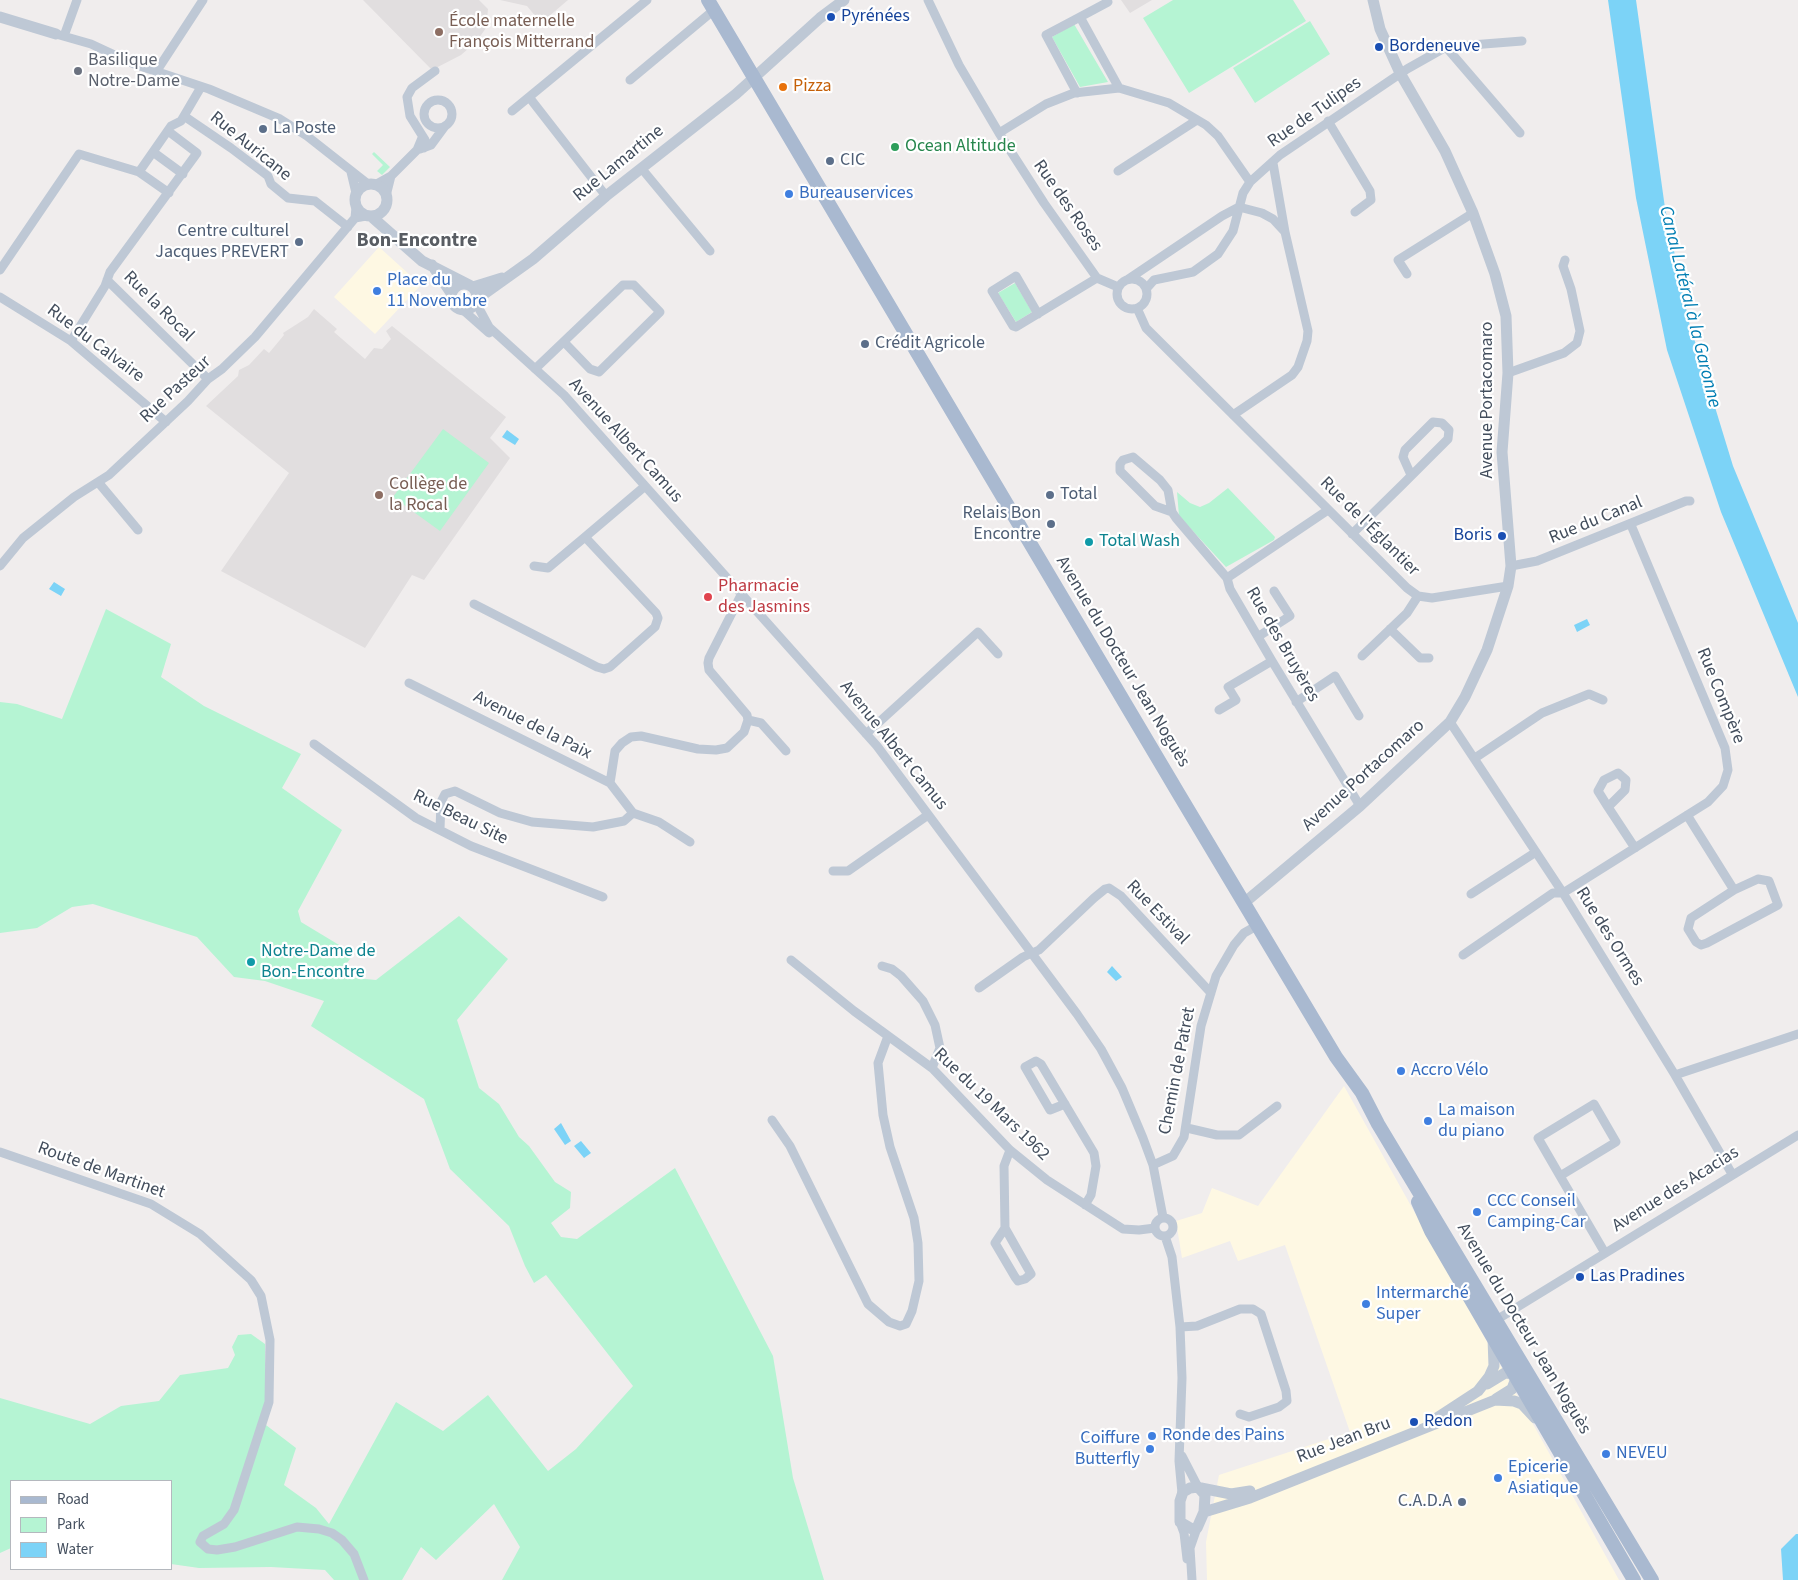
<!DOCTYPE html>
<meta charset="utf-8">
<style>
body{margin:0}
#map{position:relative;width:1798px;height:1580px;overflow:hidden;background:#f0eded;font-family:"Source Sans 3",sans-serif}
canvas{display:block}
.legend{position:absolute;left:10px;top:1480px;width:162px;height:90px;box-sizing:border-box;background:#fff;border:1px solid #b4b8be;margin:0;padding:6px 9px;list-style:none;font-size:15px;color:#434e5d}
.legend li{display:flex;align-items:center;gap:10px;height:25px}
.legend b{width:25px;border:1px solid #b4b8be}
</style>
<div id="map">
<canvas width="1798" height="1580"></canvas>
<ul class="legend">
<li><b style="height:6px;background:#a9b9d0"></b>Road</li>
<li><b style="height:14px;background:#b5f4d3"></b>Park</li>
<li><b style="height:14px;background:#7cd3f7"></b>Water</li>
</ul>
</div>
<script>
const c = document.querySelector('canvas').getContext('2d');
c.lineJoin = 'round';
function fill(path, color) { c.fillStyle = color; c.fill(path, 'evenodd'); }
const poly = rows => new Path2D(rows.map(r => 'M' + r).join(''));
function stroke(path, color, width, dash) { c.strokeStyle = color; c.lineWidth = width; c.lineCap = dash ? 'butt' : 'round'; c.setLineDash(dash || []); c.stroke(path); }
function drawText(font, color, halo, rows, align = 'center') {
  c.font = font + ' "Source Sans 3",sans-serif'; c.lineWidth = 4.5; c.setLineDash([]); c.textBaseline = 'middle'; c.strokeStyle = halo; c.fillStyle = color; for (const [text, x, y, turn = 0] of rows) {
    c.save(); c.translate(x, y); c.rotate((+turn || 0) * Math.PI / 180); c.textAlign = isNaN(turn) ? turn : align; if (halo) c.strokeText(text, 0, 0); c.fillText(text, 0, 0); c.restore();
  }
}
fill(poly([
 [379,247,421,285,375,334,334,297],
 [1344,1086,1543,1442,1619,1580,1207,1580,1206,1542,1219,1475,1350,1432,1285,1245,1238,1261,1230,1241,1182,1258,1176,1221,1202,1213,1212,1188,1258,1206]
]), '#fef8e3');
fill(poly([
 [363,0,479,0,488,9,486,28,476,42,461,55,432,70],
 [500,0,568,0,541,23,527,6],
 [1121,0,1152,0,1130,13],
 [314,309,337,329,334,332,365,359,374,348,382,349,391,339,386,331,392,326,506,417,490,438,510,458,424,580,412,575,365,648,221,571,289,473,206,406,238,376,239,370,249,365,264,349,269,353,284,335,283,333,308,317]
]), '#e1dedf');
fill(poly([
 [1173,0,1293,0,1306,21,1189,93,1143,18],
 [1310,21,1330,54,1255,103,1233,68],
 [1074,24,1108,82,1080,87,1052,37],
 [374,152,390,167,382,175,377,171,383,165,372,154],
 [1015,283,1032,312,1016,322,998,293],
 [443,429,489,463,440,531,393,497],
 [1228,488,1275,537,1274,540,1226,567,1179,516,1177,492,1190,503,1200,507,1209,503],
 [106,609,171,644,161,677,204,706,301,754,282,788,342,830,298,911,301,922,354,954,346,964,355,978,376,980,459,916,508,959,457,1020,479,1088,499,1104,519,1137,529,1146,555,1182,571,1192,570,1208,551,1223,561,1237,577,1239,675,1168,773,1356,793,1478,824,1580,502,1580,520,1547,494,1504,436,1560,421,1547,402,1580,334,1580,325,1570,271,1567,199,1568,171,1564,171,1481,11,1481,11,1548,0,1553,0,1398,90,1424,121,1406,159,1401,180,1375,228,1368,235,1355,232,1347,238,1335,251,1334,265,1344,266,1398,262,1422,296,1448,284,1485,316,1508,329,1524,396,1402,443,1431,488,1395,548,1471,576,1449,633,1386,546,1275,534,1283,525,1266,509,1226,450,1169,424,1099,311,1026,324,1001,265,981,234,977,197,937,93,904,72,907,37,928,0,933,0,702,17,704,62,719]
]), '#b5f4d3');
fill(poly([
 [1608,0,1636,0,1665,208,1689,322,1733,466,1798,623,1798,697,1721,512,1667,350,1636,198],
 [507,430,519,439,515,445,502,437],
 [54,582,65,589,61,596,49,589],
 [1587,619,1590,625,1577,632,1574,625],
 [1112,966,1122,977,1116,981,1107,972],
 [561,1123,571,1141,565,1145,554,1129],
 [581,1141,591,1153,584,1158,574,1146],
 [1796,1534,1798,1534,1798,1580,1783,1580,1781,1549]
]), '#7cd3f7');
stroke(poly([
 [928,0,959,65,999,133,1044,203,1097,278,1118,287],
 [1080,17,1108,2],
 [56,34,91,44,134,64,209,89,280,119,307,136,368,184],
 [64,36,77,0],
 [1446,47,1522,41],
 [156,72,203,0],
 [630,80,714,10],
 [1077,93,1046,35,1080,17,1119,88],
 [529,97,606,196],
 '424 114a14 14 0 1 1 28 0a14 14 0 1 1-28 0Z',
 [512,111,647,0],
 [184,116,231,148,268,176,271,184,288,198,315,201,348,227],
 [1328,121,1370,191,1371,200,1355,212],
 [999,133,1046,104,1074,93,1119,88,1169,103,1206,125,1218,136,1250,182],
 [424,148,425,140,410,116,407,97,412,88,435,71],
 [420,149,431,145,445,126],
 [153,152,183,174],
 [642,169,710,251],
 [1118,171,1197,120],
 [139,172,169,193],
 [351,172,356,193],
 [375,185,391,176,417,150,422,138],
 [386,196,391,176],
 [1239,207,1262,213,1273,219,1285,232],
 [355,218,366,216],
 [0,270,79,154,139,172,171,126,181,121,201,87],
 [1407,274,1398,260,1473,213],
 '1117 294a15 15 0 1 1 30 0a15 15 0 1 1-30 0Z',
 [107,280,208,379],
 [1127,280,1222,216,1239,207],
 [1146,289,1154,280,1193,272,1218,254,1233,231,1243,193,1250,182,1280,155,1407,69,1446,47,1520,133],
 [0,297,71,341,166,422],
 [476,303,489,327,564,395,877,746,1077,1014,1101,1049,1122,1088,1143,1138,1153,1165,1163,1217],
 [1137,308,1146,328,1407,588,1418,596,1432,598,1508,586],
 [463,310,489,333],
 [1038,314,1016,276,992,291,1013,326,1016,327,1097,278],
 [71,341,105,286,110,272,197,153,168,131],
 [535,369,623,285,634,285,660,312,599,372,590,369,564,342],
 [1508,373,1564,353,1577,343,1580,331,1571,289,1563,266,1565,260],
 [1233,415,1292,375,1298,367,1307,341,1308,331,1285,232,1273,163],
 [98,482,138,530],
 [1328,510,1227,578,1230,589,1272,661,1360,806],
 [1172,512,1155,506,1120,471,1120,464,1123,460,1133,457,1160,480,1168,490,1172,512,1176,518,1227,578],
 [1352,534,1402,485,1448,439,1449,430,1442,423,1433,422,1405,450,1403,457,1411,475],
 [0,566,23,538,74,497,109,475,188,401,208,379,222,369,255,337,355,218,356,207],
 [534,566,548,568,585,537],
 [1511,566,1537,561,1686,501,1690,501],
 [474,604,597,667,604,669,610,667,655,627,658,618,656,613,585,537,644,487],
 [1390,629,1420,658,1429,658],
 [1259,636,1290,616,1274,591],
 [1362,656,1407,613,1418,596],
 [409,683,610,783,633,813,624,821,593,827,532,822,500,813,455,791,445,794,441,802,440,829],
 [1296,702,1335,676,1359,716],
 [1219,710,1236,700,1228,687,1272,661],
 [748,720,761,723,786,751],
 [1450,722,1563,893,1675,1075,1732,1174],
 [866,734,978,632,998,654],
 [314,744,416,818,471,846,603,897],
 [1475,758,1542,713,1589,694,1603,700],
 [610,783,615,751,622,743,631,737,641,736,698,749,716,750,727,748,744,732,748,720,747,715,709,670,708,663,709,658,741,595],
 [1608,807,1625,790,1626,780,1618,773,1604,780,1598,791,1608,807,1635,848],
 [633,813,659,822,690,842],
 [1687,815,1734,890],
 [833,871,848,871,928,815],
 [1758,879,1769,881,1778,905,1707,943,1701,945,1696,942,1688,929,1691,918,1734,890,1758,879],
 [1471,894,1536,852],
 [1463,955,1553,893,1563,893,1708,802,1723,786,1728,770,1725,748,1631,525],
 [791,960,854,1011,932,1068,1010,1150,1047,1180,1123,1229,1139,1230,1155,1228],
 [882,966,892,969,901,976,923,1001,935,1025,940,1048,932,1068],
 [979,988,1023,957,1039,950,1094,898,1105,889,1109,888,1121,896,1211,993],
 [1675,1075,1798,1034],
 [1065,1104,1050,1110,1025,1067,1036,1061,1041,1064,1094,1153,1096,1166,1091,1195,1085,1205],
 [772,1120,790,1146,868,1304,889,1322,900,1326,906,1324,912,1311,919,1281,918,1243,914,1218,890,1147,883,1115,878,1063,888,1036],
 [1187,1128,1217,1135,1239,1135,1277,1106],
 [0,1152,151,1204,200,1234,251,1280,261,1296,270,1340,269,1402,234,1510,224,1524,203,1536,200,1542,208,1549,217,1550,235,1547,297,1527,319,1529,332,1533,342,1540,354,1554,364,1580],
 [1153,1165,1173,1156,1184,1137,1201,1026,1216,976,1234,945,1244,933,1258,925],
 [1560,1176,1616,1142,1594,1104,1538,1138,1560,1176,1605,1253],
 '1155 1227a9 9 0 1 1 18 0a9 9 0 1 1-18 0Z',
 [1005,1228,995,1243,1015,1277,1018,1281,1025,1279,1031,1274,1005,1228,1004,1166,1010,1150],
 [1165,1236,1172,1257,1180,1327,1182,1378,1179,1461,1182,1493],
 [1493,1322,1798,1135],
 [1180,1327,1197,1326,1240,1309,1253,1309,1261,1314,1286,1391,1287,1401,1279,1407,1249,1417,1240,1414],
 [1182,1456,1198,1487],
 [1180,1522,1184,1533,1187,1559],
 [1192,1580,1190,1548,1197,1528]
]), '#bec8d5', 9);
stroke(poly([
 [0,17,56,34],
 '355 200a16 16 0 1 1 32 0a16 16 0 1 1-32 0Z',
 [372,217,422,261,469,285],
 [432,265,451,293],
 '451 297a13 13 0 1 1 26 0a13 13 0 1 1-26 0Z',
 [473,287,502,278],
 [477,299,533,259,606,196,736,94,820,18,844,0],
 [1244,903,1360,806,1450,722,1465,697,1487,650,1508,586,1511,566,1502,452,1508,373,1506,316,1495,274,1473,213,1445,151,1400,73,1380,29,1373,0],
 [1487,1384,1505,1373,1519,1374],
 [1496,1399,1512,1389,1518,1373],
 [1429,1423,1478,1391,1489,1377,1494,1366,1493,1338],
 [1198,1487,1205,1495,1204,1512,1197,1528,1192,1529,1180,1522,1180,1501,1183,1492,1190,1488,1198,1487],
 [1201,1488,1231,1494,1250,1491],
 [1204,1512,1250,1498,1495,1400,1514,1401,1522,1404,1535,1418]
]), '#bec8d5', 11);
stroke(poly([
 [708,0,1180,796,1336,1057,1362,1093,1378,1124,1652,1580],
 [1418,1202,1431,1231,1634,1580]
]), '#a9b9d0', 14);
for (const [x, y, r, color] of [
 [831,17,5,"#1a4fb4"],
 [439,32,5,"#8d6e63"],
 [1379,47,5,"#1a4fb4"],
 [78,71,5,"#6b7280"],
 [783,87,5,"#e8710a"],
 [263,129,5,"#5c6f8a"],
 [895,147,5,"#2e9e5b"],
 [830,161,5,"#5c6f8a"],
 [789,194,5,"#3f7fe0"],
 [299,242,5,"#5c6f8a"],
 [377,291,5,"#3f7fe0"],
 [865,344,5,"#5c6f8a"],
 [379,495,5,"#8d6e63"],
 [1050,495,5,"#5c6f8a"],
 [1051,524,5,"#5c6f8a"],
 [1502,536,5,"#1a4fb4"],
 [1089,542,5,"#0f9aa8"],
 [708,597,5,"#e0444e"],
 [251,962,5,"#0f9aa8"],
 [1401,1071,5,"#3f7fe0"],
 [1428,1121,5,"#3f7fe0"],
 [1477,1212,5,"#3f7fe0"],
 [1580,1277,5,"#1a4fb4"],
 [1366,1304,5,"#3f7fe0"],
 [1414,1422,5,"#1a4fb4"],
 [1152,1436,5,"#3f7fe0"],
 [1150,1449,5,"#3f7fe0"],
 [1606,1454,5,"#3f7fe0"],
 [1498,1478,5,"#3f7fe0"],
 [1462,1502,5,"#5c6f8a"]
]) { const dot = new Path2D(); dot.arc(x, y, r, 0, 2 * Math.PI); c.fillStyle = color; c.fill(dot); stroke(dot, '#fff', 2); }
drawText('18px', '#164399', '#fff', [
 ["Pyrénées",841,17],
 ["Bordeneuve",1389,47],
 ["Boris",1492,536,"right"],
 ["Las Pradines",1590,1277],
 ["Redon",1424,1422]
], 'left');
drawText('18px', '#785e54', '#fff', [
 ["École maternelle",449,22],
 ["François Mitterrand",449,43],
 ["Collège de",389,485],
 ["la Rocal",389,506]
], 'left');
drawText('18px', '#5b616d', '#fff', [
 ["Basilique",88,61],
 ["Notre-Dame",88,82]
], 'left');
drawText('18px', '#c56008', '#fff', [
 ["Pizza",793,87]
], 'left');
drawText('18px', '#434e5d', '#fff', [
 ["Rue de Tulipes",1315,113,-35],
 ["Rue Auricane",250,147,39],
 ["Rue Lamartine",619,164,-39],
 ["Rue des Roses",1067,206,55],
 ["Rue la Rocal",158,307,45],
 ["Rue du Calvaire",95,344,37],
 ["Rue Pasteur",176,390,-43],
 ["Avenue Portacomaro",1488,400,-90],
 ["Avenue Albert Camus",625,441,48],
 ["Rue du Canal",1596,521,-22],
 ["Rue de l'Églantier",1369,527,45],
 ["Rue des Bruyères",1282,645,60],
 ["Avenue du Docteur Jean Noguès",1122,662,59],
 ["Rue Compère",1720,696,68],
 ["Avenue de la Paix",532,726,27],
 ["Avenue Albert Camus",893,746,51],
 ["Avenue Portacomaro",1364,776,-42],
 ["Rue Beau Site",460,818,26],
 ["Rue Estival",1157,913,46],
 ["Rue des Ormes",1609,937,58],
 ["Chemin de Patret",1178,1071,-79],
 ["Rue du 19 Mars 1962",991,1105,44],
 ["Route de Martinet",101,1171,20],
 ["Avenue des Acacias",1676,1190,-32],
 ["Avenue du Docteur Jean Noguès",1523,1329,59],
 ["Rue Jean Bru",1344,1441,-21]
]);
drawText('18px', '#4e5e75', '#fff', [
 ["La Poste",273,129],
 ["CIC",840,161],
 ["Centre culturel",289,232,"right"],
 ["Jacques PREVERT",289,253,"right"],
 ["Crédit Agricole",875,344],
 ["Total",1060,495],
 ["Relais Bon",1041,514,"right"],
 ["Encontre",1041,535,"right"],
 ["C.A.D.A",1452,1502,"right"]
], 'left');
drawText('18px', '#27864d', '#fff', [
 ["Ocean Altitude",905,147]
], 'left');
drawText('18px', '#366cbe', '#fff', [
 ["Bureauservices",799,194],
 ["Place du",387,281],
 ["11 Novembre",387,302],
 ["Accro Vélo",1411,1071],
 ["La maison",1438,1111],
 ["du piano",1438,1132],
 ["CCC Conseil",1487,1202],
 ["Camping-Car",1487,1223],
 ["Intermarché",1376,1294],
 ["Super",1376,1315],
 ["Ronde des Pains",1162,1436],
 ["Coiffure",1140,1439,"right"],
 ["Butterfly",1140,1460,"right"],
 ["NEVEU",1616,1454],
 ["Epicerie",1508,1468],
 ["Asiatique",1508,1489]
], 'left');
drawText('18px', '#0d838f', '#fff', [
 ["Total Wash",1099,542],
 ["Notre-Dame de",261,952],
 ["Bon-Encontre",261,973]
], 'left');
drawText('18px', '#be3a42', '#fff', [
 ["Pharmacie",718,587],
 ["des Jasmins",718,608]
], 'left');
drawText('italic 19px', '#007eb3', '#fff', [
 ["Canal Latéral à la Garonne",1689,307,76]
]);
drawText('bold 20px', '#595d63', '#fff', [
 ["Bon-Encontre",417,242]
]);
</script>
